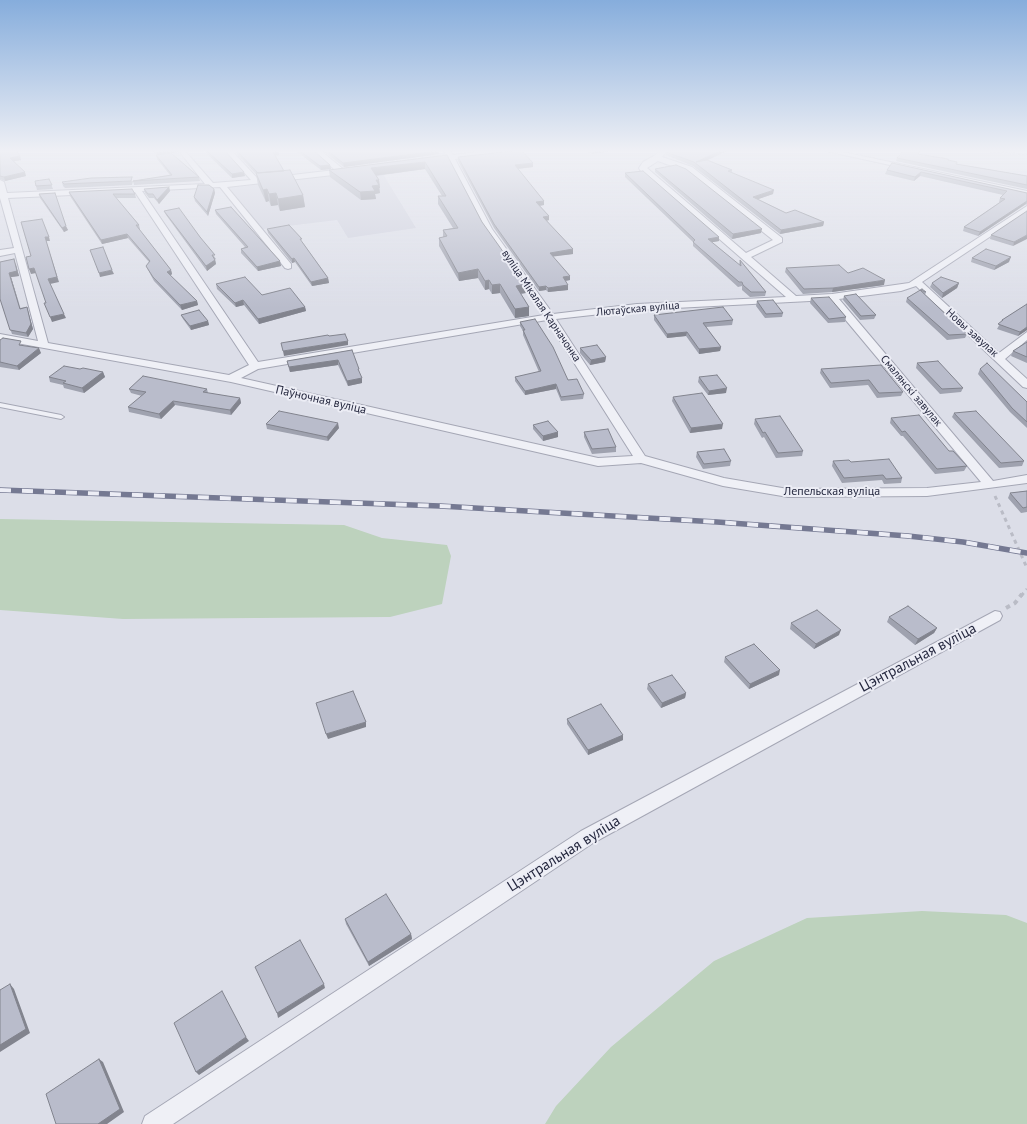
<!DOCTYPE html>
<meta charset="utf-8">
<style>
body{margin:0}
canvas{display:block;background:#dcdee8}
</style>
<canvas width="1027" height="1124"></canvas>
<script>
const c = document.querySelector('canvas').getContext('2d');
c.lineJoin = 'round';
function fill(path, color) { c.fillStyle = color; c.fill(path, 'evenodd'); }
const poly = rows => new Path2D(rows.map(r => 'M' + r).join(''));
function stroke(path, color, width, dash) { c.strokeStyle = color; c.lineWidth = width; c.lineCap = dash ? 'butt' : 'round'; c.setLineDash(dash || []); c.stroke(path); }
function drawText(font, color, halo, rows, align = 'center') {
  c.font = font + ' "PT Sans",sans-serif'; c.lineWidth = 4; c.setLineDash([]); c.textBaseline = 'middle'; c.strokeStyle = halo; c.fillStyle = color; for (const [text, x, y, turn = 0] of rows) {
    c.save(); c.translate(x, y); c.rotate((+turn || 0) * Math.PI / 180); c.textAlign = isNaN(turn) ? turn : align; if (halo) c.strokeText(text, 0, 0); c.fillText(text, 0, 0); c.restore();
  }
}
fill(poly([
 [380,169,416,228,348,238,337,220,263,229,229,188]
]), '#ced0dd');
fill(poly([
 [0,519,344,525,382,538,447,545,451,556,442,604,390,617,123,619,0,610],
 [922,911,1006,915,1027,923,1027,1124,545,1124,556,1106,611,1047,714,961,807,918]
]), '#bdd2bd');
const service = poly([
 [0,403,61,415,64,417,61,419,0,407,0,403]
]);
const minor = poly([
 [179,151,185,151,213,183,251,180,225,151,232,151,258,179,335,170,314,151,321,151,343,169,352,171,342,174,227,187,291,264,291,268,288,269,285,268,220,187,142,191,258,362,544,315,484,229,448,160,432,162,428,160,446,156,444,151,450,151,453,155,484,151,501,151,455,159,492,229,553,314,637,304,786,297,640,170,639,168,643,162,654,156,660,151,667,151,662,157,692,167,782,238,782,242,751,257,796,296,832,294,909,283,1027,206,1027,212,922,282,999,353,1027,332,1027,340,1005,359,1027,379,1027,388,1023,387,916,286,901,291,839,299,993,481,1027,475,1027,483,927,496,788,497,723,486,641,463,598,466,231,382,0,340,0,334,38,341,15,253,0,256,0,250,14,248,0,198,0,180,4,182,7,193,205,184,179,151],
 [658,161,686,171,773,240,746,253,647,168,658,161],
 [135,192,249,365,229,375,48,343,8,198,135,192],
 [829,300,981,482,927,488,788,489,724,478,645,456,556,319,637,310,829,300],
 [547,320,633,456,598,458,241,378,258,369,547,320],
 [826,151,838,151,1027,191,1027,195,826,151],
 [995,611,1000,612,1002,616,1000,620,593,843,173,1124,142,1124,145,1116,581,831,995,611]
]);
stroke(service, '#a5a7b5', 2);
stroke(minor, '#a5a7b5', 2);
stroke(poly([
 [990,151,1027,155]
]), '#babcc6', 2, [2, 2]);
stroke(poly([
 [995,496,1027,568],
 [1021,596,1027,589]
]), '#babcc6', 3, [4, 4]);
stroke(poly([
 [1006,608,1015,603,1022,594]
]), '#babcc6', 4, [4.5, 4.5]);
fill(service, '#eff0f6');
fill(minor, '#eff0f6');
const rail = poly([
 [0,490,440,506,717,522,908,536,963,542,1027,553]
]);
stroke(rail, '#757992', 5.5);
stroke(rail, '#ecedf5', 4, [11]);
fill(poly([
 [0,151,20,156,21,160,14,161,26,176,5,181,0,179],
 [153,151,178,151,177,152,171,153,199,177,200,181,134,185,133,181,132,185,65,188,63,186,62,182,133,181,170,175,157,159,156,155,157,155],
 [204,151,225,151,245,176,232,178],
 [234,151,278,151,279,155,275,156,284,171,303,195,305,207,280,211,278,205,271,206,269,201,266,202,258,185,256,174],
 [296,151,314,151,330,165,331,169,321,170],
 [323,151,439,151,439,154,344,167],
 [587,151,610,151,592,154],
 [727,151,707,160,732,170,732,173,773,194,758,199,786,213,824,222,823,226,780,234,693,166,666,155,666,152],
 [919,154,948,160,957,164,1027,176,1027,189,896,161,897,158],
 [447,155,482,222,526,293,521,294,529,307,529,316,515,318,500,293,492,294,489,289,485,290,478,278,459,281,439,246,439,238,443,237,443,230,453,228,438,204,438,196,442,196,425,169,376,176,379,180,380,193,375,194,376,199,361,200,330,177,329,170],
 [458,157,533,163,533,167,518,169,544,201,544,205,540,206,549,216,549,220,547,221,573,254,553,256,570,280,566,281,568,290,548,292,546,290,539,291,494,228,458,161],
 [892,163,1027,193,1027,205,1026,204,978,236,963,231,964,227,1000,202,999,202,1000,198,1003,195,920,176,914,181,885,174,887,170],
 [655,169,761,233,732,239,655,172],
 [625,173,719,241,712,242,739,265,740,260,766,292,765,296,750,297,742,290,742,286,738,287,693,246,693,242,625,177],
 [49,179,53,189,37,190,36,186],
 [169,187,170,191,159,204,154,198,149,198,145,193,144,189],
 [214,189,215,193,208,216,195,201,194,197],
 [69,192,135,194,136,198,116,198,139,225,140,229,139,229,171,270,172,274,170,275,197,301,198,305,182,310,154,281,148,270,146,266,149,262,128,238,102,244,70,196],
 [39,194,68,230,64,232,40,198],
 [215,210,280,261,281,266,258,271,241,253,241,249,245,247,216,214],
 [164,211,200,237,216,259,215,259,216,264,207,271,166,215],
 [1027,211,1013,246,990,239,991,235],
 [267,229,303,243,328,278,329,283,312,286,295,262,292,263,268,233],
 [972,258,1009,262,994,270,971,262],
 [16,264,19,276,11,277,20,308,27,307,28,312,33,329,28,337,12,334,0,299],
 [786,268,848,273,884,285,832,292,803,294,785,272],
 [932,283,959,283,957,288,942,298,930,287],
 [216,284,262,295,305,307,306,311,259,324,244,305,236,307,217,289],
 [922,289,926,292,925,295,967,334,965,338,947,340,906,302,907,298],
 [844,296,876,315,874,319,860,320,843,300],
 [811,298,846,317,845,322,828,323,810,303],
 [757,301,783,313,782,317,765,318,756,306],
 [1027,304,1027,330,1018,336,997,329,1002,320],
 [181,315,208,321,209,325,191,330,183,319],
 [654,315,733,320,732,325,706,327,721,347,720,351,699,354,686,336,667,338,654,320],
 [520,322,568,380,584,394,583,399,561,401,556,389,525,395,515,381,515,377,539,372,523,335,523,331,520,326],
 [0,340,23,346,41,353,19,370,0,367],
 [1027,342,1027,363,1011,356,1013,351],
 [580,348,606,357,605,362,590,365,580,353],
 [352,350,362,383,348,386,338,365,290,372,288,366,287,361],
 [917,363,963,388,961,392,940,394,916,368],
 [881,365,903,392,901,396,877,398,868,385,830,388,820,373,821,369],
 [80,369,103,372,105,377,84,393,64,388,63,385,50,382,49,377],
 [980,369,1027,402,1027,428,1010,412,978,374],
 [699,377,726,393,708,395,698,382],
 [129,389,207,389,208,393,240,398,241,403,231,415,175,405,161,419,129,412,128,407,142,396,131,393],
 [673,397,722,429,690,433,672,401],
 [954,413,1024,461,1022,466,999,468,952,417],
 [891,418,949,451,967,466,964,471,935,474,903,436,901,436,890,423],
 [755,419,803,451,802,456,776,458,764,437,762,438,754,424],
 [266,424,339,428,328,441,267,429],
 [533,425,558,432,558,437,543,441,533,429],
 [584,432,616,447,616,452,592,454,584,437],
 [697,452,731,461,730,466,703,469,696,457],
 [833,461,851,462,902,478,901,483,884,484,882,480,842,483,832,466],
 [1027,491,1027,512,1021,513,1008,498,1010,493],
 [889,617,937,628,934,633,915,645,887,622],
 [791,623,839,635,814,649,790,629],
 [725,657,779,675,749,689,724,662],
 [648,684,686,693,685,698,661,708,647,689],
 [567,719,623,735,623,740,588,755,567,724],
 [345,919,411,934,412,939,369,966,346,924]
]), '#9fa2af');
fill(poly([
 [162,151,178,151,177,152,158,155,157,152],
 [279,151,279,155,273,156,273,152],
 [439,151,439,154,344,167,343,163],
 [593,151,610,151,592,154],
 [720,151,727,151,697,165,696,162],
 [20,156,21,160,11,162,10,158],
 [425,162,425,169,372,176,371,168],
 [533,163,533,167,515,169,515,165],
 [330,165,331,169,321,170,320,166],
 [25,172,26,176,5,181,4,177],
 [244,172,245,176,232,178,232,174],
 [921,172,920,176,914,181,915,177],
 [376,180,379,180,380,188,379,188,380,193,375,194,376,199,361,200,360,192,372,186],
 [169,187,170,191,159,204,157,200],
 [214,189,215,193,208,216,207,212],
 [267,189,269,201,266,202,263,190],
 [774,190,773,194,753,201,753,197],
 [276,193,278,205,271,206,269,194],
 [303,195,305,207,280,211,278,199],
 [544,201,544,205,536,206,536,202],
 [1027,201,1026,204,978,236,980,232],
 [549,216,549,220,543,221,543,217],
 [824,222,823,226,780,234,781,230],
 [66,226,68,230,64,232,62,228],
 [762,229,761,233,732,239,733,234],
 [127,234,128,238,102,244,101,240],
 [1027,235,1027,239,1013,246,1014,242],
 [45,237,49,237,50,241,46,241,59,282,50,284,48,279],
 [719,237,719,241,708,243,708,239],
 [573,249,573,254,550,257,550,253],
 [1011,257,1009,262,994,270,996,266],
 [294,258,295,262,292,263,292,259],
 [14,259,19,276,11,277,22,313,9,273],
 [215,260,216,264,207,271,206,266],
 [280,261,281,266,258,271,257,267],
 [34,268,36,273,31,274,29,269],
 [478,269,478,278,459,281,458,273],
 [112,270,114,274,100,277,99,273],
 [171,270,172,274,169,277,167,272],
 [570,276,570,280,563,281,563,277],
 [328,278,329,283,312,286,311,282],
 [489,280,489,289,485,290,485,281],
 [885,280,884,285,832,292,833,288],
 [959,283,957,288,942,298,943,293],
 [500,284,500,293,492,294,492,285],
 [526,284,526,293,516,294,516,286],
 [568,285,568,290,548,292,548,288],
 [546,286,546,290,539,291,539,287],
 [243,300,244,305,236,307,235,303],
 [197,301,198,305,182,310,180,305],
 [27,307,33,329,28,337,26,333],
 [305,307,306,311,259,324,258,319],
 [529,307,529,316,515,318,515,309],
 [64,314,66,318,52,322,50,317],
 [208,321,209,325,191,330,190,326],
 [1027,327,1027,330,1018,336,1020,332],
 [687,332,686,336,667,338,667,334],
 [348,341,348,345,284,356,283,351],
 [721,347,720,351,699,354,699,349],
 [39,348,41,353,19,370,17,366],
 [606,357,605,362,590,365,591,360],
 [338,360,338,365,290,372,289,367],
 [103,372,105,377,84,393,82,388],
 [362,378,362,383,348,386,347,381],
 [556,384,556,389,525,395,525,391],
 [727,388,726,393,708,395,709,391],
 [240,398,241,403,231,415,230,410],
 [173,401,175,405,161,419,159,414],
 [338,423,339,428,328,441,327,437],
 [723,424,722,429,690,433,691,428],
 [558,432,558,437,543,441,543,436],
 [937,628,934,633,915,645,918,639],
 [841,630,839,635,814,649,816,644],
 [780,670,779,675,749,689,750,684],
 [686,693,685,698,661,708,662,703],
 [366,722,366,727,328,739,326,734],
 [623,735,623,740,588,755,588,750],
 [411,934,412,939,369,966,368,962],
 [10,984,14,989,30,1033,0,1052,0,1045],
 [324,984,325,988,278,1018,277,1013],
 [246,1037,249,1041,199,1075,196,1072],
 [99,1059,103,1062,124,1112,107,1124,98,1124]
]), '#82848e');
const building = poly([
 [0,151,17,151,20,156,10,158,25,172,4,177,0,176,0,151],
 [207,151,225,151,244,172,232,174,207,151],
 [237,151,279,151,273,152,284,171,258,173,237,151],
 [300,151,314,151,330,165,320,166,300,151],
 [328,151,437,151,343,163,328,151],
 [514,151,522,151,533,163,515,165,544,201,536,202,549,216,543,217,573,249,550,253,570,276,563,277,568,285,548,288,546,286,539,287,494,224,458,157,514,151],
 [667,151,720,151,696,162,707,160,732,170,728,171,774,190,753,197,786,213,795,210,824,222,781,230,694,162,666,152,667,151],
 [903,151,920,151,918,154,948,159,948,160,957,162,956,164,1027,176,1027,185,897,158,903,151],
 [171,153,199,177,133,181,172,175,156,155,171,153],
 [447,155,482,222,526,284,516,286,529,307,515,309,500,284,492,285,489,280,485,281,478,269,458,273,439,238,447,236,443,230,458,228,438,196,446,196,425,162,371,168,379,180,376,180,379,185,372,186,375,191,360,192,329,170,447,155],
 [892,163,1027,193,1027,201,980,232,964,227,1005,199,1000,198,1007,191,921,172,915,177,887,170,892,163],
 [676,165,686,169,762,229,733,234,655,169,676,165],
 [290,170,303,195,278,199,276,193,269,194,267,189,263,190,256,173,290,170],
 [643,171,719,237,708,239,741,266,740,260,766,292,751,292,743,285,742,282,739,282,693,242,695,240,625,173,643,171],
 [132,177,131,181,64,184,62,182,91,178,132,177],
 [49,179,52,185,36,186,35,181,49,179],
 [198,185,209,185,214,189,207,212,194,197,198,185],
 [169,187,157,200,153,194,148,194,144,189,169,187],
 [132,189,135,194,113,194,139,225,136,225,171,270,167,272,197,301,180,305,153,277,146,266,150,261,127,234,101,240,69,192,132,189],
 [55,193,66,226,62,228,39,194,55,193],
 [231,207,280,261,257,267,241,249,248,247,215,210,231,207],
 [179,208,200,237,215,255,212,255,215,260,206,266,164,211,179,208],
 [1027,211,1027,235,1014,242,991,235,1027,211],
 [42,219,49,237,45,237,57,277,48,279,64,314,50,317,44,303,46,303,34,268,29,269,26,257,31,256,21,222,42,219],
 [289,225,302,239,300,239,328,278,311,282,294,258,292,259,267,229,289,225],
 [103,247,112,270,99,273,90,250,103,247],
 [986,249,1011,257,996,266,972,258,986,249],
 [14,259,17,271,9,273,20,309,27,307,31,324,26,333,10,330,0,299,0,262,14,259],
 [839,265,848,273,863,268,885,280,833,288,804,289,786,268,839,265],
 [245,277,262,295,290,288,305,307,258,319,243,300,235,303,216,284,245,277],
 [941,277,959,283,943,293,932,283,941,277],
 [922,289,926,292,920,290,967,334,949,335,907,298,922,289],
 [856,294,876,315,861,316,844,296,856,294],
 [829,297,846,317,829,319,811,298,829,297],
 [773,300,783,313,766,314,757,301,773,300],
 [1027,304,1027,327,1020,332,998,324,1003,320,1002,320,1027,304],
 [723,307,733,320,703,323,721,347,699,349,687,332,667,334,654,315,723,307],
 [199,310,208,321,190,326,181,315,199,310],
 [535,319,553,347,568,380,577,379,584,394,561,397,556,384,525,391,515,377,541,371,523,330,525,330,520,322,535,319],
 [345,334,348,341,283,351,281,343,328,335,329,336,345,334],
 [3,338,21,341,19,345,39,348,17,366,0,362,0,340,3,338],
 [1027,342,1027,357,1013,351,1027,342],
 [597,345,606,357,591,360,580,348,597,345],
 [352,350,359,369,358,369,362,378,347,381,338,360,289,367,287,361,352,350],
 [938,361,963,388,942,389,917,363,938,361],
 [987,363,1027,402,1027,422,1012,408,980,369,987,363],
 [881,365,903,392,879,393,869,380,831,383,821,369,881,365],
 [64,366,80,369,83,368,103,372,82,388,63,383,66,381,49,377,64,366],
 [717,375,727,388,709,391,699,377,717,375],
 [143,376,207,389,203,392,240,398,230,410,173,401,159,414,128,407,146,392,129,389,143,376],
 [702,393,723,424,691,428,673,397,702,393],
 [279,411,338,423,327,437,266,424,279,411],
 [976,411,1024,461,1001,463,954,413,976,411],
 [919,415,949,451,953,451,967,466,937,469,905,431,902,432,891,418,919,415],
 [780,416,803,451,778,453,765,432,763,433,755,419,780,416],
 [548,421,558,432,543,436,533,425,548,421],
 [608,429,616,447,592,449,584,432,608,429],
 [724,449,731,461,704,464,697,452,724,449],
 [889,459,902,478,886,479,883,475,844,478,833,461,849,460,851,462,889,459],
 [1027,491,1027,507,1023,508,1010,493,1027,491],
 [908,606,937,628,918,639,889,617,908,606],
 [817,610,841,630,816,644,791,623,817,610],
 [754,644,780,670,750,684,725,657,754,644],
 [672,675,686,693,662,703,648,684,672,675],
 [353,691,366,722,326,734,316,703,353,691],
 [601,704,623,735,588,750,567,719,601,704],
 [386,894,411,934,368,962,345,919,386,894],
 [300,940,324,984,277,1013,255,967,300,940],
 [10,984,26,1029,0,1045,0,990,10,984],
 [222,991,246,1037,196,1072,174,1023,222,991],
 [99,1059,120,1109,98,1124,56,1124,46,1094,99,1059]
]);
fill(building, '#b9bccb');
stroke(building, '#82848e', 1);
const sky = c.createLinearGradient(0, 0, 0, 308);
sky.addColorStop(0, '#86addc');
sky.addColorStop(0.49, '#eff0f5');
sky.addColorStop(1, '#eff0f500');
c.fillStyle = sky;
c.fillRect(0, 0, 1027, 308);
drawText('11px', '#25283f', '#ecedf5', [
 ["вуліца Мікалая Карначонка",541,306,56],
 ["Лютаўская вуліца",638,309,-5],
 ["Новы завулак",972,333,42],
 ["Смалянскі завулак",911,391,50]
]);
drawText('12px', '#25283f', '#ecedf5', [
 ["Паўночная вуліца",321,400,13],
 ["Лепельская вуліца",832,492]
]);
drawText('15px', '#25283f', '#ecedf5', [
 ["Цэнтральная вуліца",918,658,-28],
 ["Цэнтральная вуліца",564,854,-32]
]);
</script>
